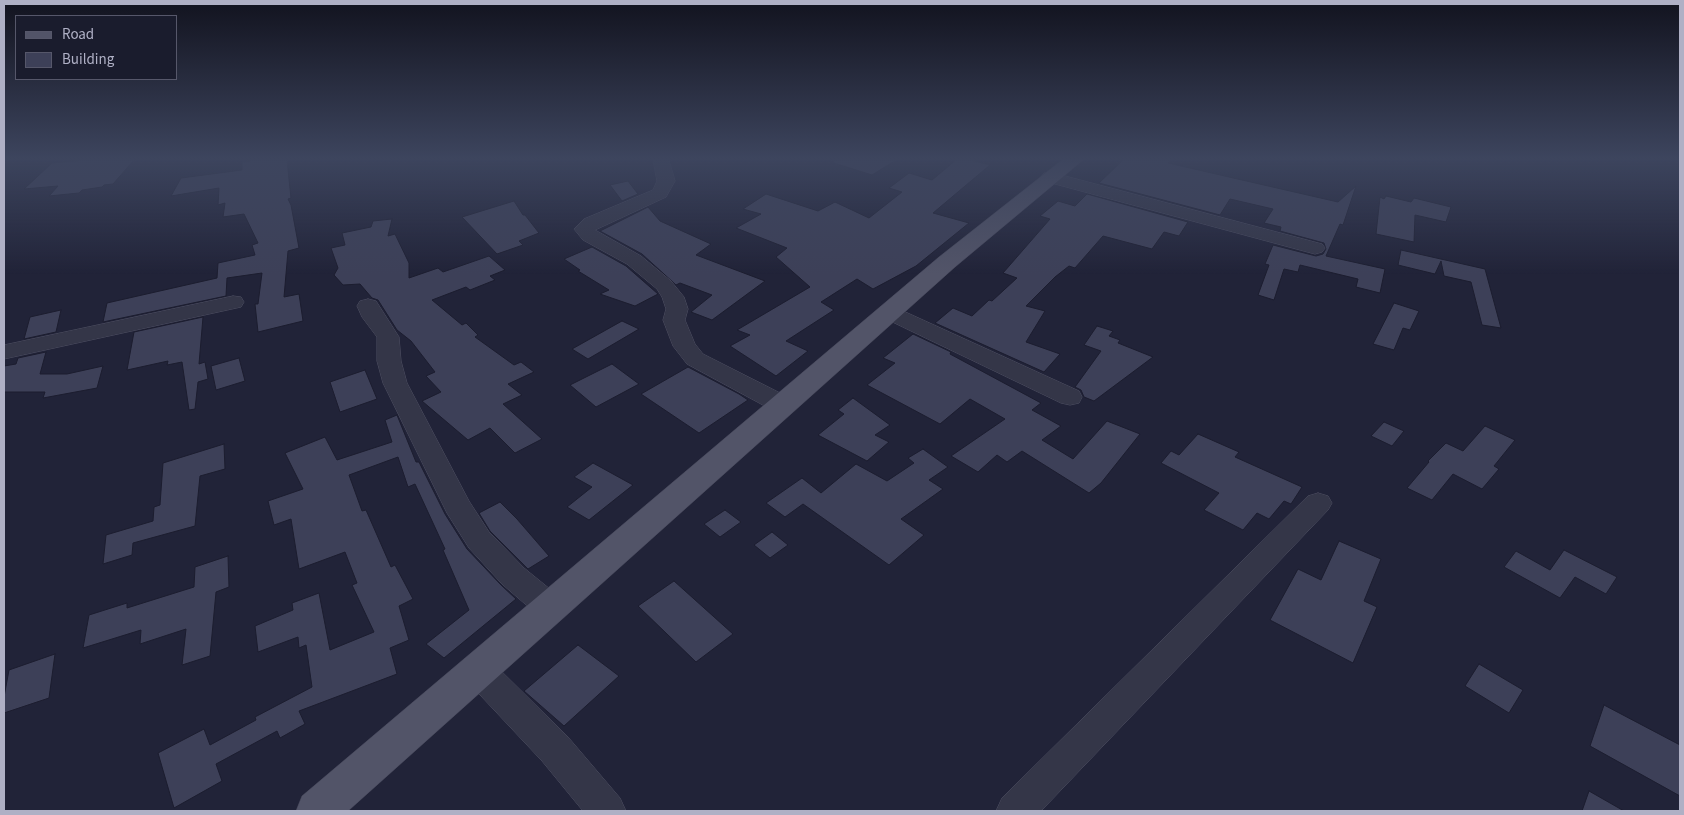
<!DOCTYPE html>
<style>
body{margin:0}
#map{position:relative;width:1684px;height:815px;overflow:hidden;background:#212338;font-family:"Source Sans 3",sans-serif}
canvas{display:block}
.frame{position:absolute;inset:0;border:5px solid #afb0c5;pointer-events:none}
.legend{position:absolute;left:15px;top:15px;width:162px;height:65px;box-sizing:border-box;background:#1a1c2d;border:1px solid #56576a;margin:0;padding:6px 9px;list-style:none;font-size:15px;color:#afb0c5}
.legend li{display:flex;align-items:center;gap:10px;height:25px}
.legend b{width:25px;border:1px solid #56576a}
</style>
<div id="map">
<canvas width="1684" height="815"></canvas>
<div class="frame"></div>
<ul class="legend">
<li><b style="height:6px;background:#525468"></b>Road</li>
<li><b style="height:14px;background:#3d4058"></b>Building</li>
</ul>
</div>
<script>
const c = document.querySelector('canvas').getContext('2d');
c.lineJoin = 'round';
function fill(path, color) { c.fillStyle = color; c.fill(path, 'evenodd'); }
const poly = rows => new Path2D(rows.map(r => 'M' + r).join(''));
function stroke(path, color, width, dash) { c.strokeStyle = color; c.lineWidth = width; c.lineCap = dash ? 'butt' : 'round'; c.setLineDash(dash || []); c.stroke(path); }
const building = poly([
 [88,160,134,160,113,184,104,185,102,187,82,190,79,193,49,196,58,186,24,189,52,163,88,160],
 [258,160,287,160,291,198,288,199,291,205,299,248,288,251,284,297,299,294,303,321,258,332,255,304,258,304,262,273,227,278,226,296,103,322,107,303,217,278,218,263,255,255,252,245,258,243,244,214,223,217,225,203,218,205,219,188,171,196,181,178,242,170,242,162,258,160],
 [834,160,896,160,872,175,834,163,834,160],
 [956,160,970,160,990,165,933,213,969,223,916,266,873,289,857,279,821,302,834,310,786,341,808,351,776,376,730,346,750,335,737,330,810,287,776,257,787,248,736,228,761,214,743,209,766,194,818,211,835,202,869,218,902,192,889,188,909,173,932,180,956,160],
 [1123,160,1171,160,1168,163,1338,202,1356,186,1343,225,1340,224,1326,256,1385,269,1380,293,1356,287,1358,279,1300,265,1298,272,1284,269,1274,300,1258,295,1269,265,1265,264,1273,245,1316,256,1323,254,1326,249,1324,243,1280,231,1281,227,1264,223,1273,209,1230,199,1220,215,1099,183,1123,160],
 [628,181,638,194,622,201,610,185,628,181],
 [1087,194,1188,222,1179,236,1164,232,1152,249,1103,236,1075,268,1069,266,1055,277,1026,306,1045,311,1026,342,1060,354,1044,372,935,323,953,308,972,316,989,300,992,301,1017,278,1003,273,1050,219,1040,216,1058,201,1075,206,1087,194],
 [1386,196,1411,202,1414,198,1451,207,1446,222,1415,215,1414,242,1376,234,1380,197,1384,199,1386,196],
 [514,201,523,215,525,215,539,233,519,241,523,245,497,254,462,217,514,201],
 [648,207,660,221,711,244,696,255,765,281,712,320,691,312,712,295,680,283,676,285,642,254,600,231,648,207],
 [392,219,388,236,395,234,409,263,409,278,438,268,443,272,489,256,505,270,490,276,495,280,470,290,466,287,432,300,462,325,466,323,478,335,475,337,514,365,521,362,534,372,508,384,522,395,503,404,542,439,515,453,490,428,468,440,422,401,441,392,426,376,435,372,411,341,397,330,378,300,372,298,360,284,343,285,334,275,338,268,331,248,345,245,342,233,371,227,373,221,392,219],
 [592,247,626,266,658,294,635,306,600,294,609,290,578,271,580,270,564,259,592,247],
 [1401,250,1485,269,1501,328,1482,325,1471,282,1444,276,1441,261,1435,274,1398,265,1401,250],
 [1394,303,1419,311,1410,330,1403,328,1394,350,1373,344,1394,303],
 [61,310,56,332,24,339,30,317,61,310],
 [203,317,199,364,205,362,208,379,198,382,195,409,189,410,182,362,167,365,168,361,127,370,134,332,203,317],
 [622,321,639,329,588,359,572,349,622,321],
 [1097,326,1113,331,1109,336,1120,340,1118,343,1153,357,1094,401,1084,397,1081,390,1075,387,1101,351,1084,345,1097,326],
 [913,334,951,352,950,354,1041,403,1032,410,1061,426,1042,440,1073,459,1107,421,1140,434,1101,483,1089,493,1022,451,1007,462,997,455,978,472,951,456,1005,419,970,399,940,424,867,385,895,363,883,358,913,334],
 [46,352,40,374,67,374,103,366,97,388,43,398,45,392,4,392,4,366,16,364,18,358,46,352],
 [239,358,245,381,216,390,211,366,239,358],
 [612,364,639,384,596,407,570,385,612,364],
 [688,367,739,394,748,400,699,433,641,394,688,367],
 [365,370,377,399,340,412,330,382,365,370],
 [853,398,890,425,875,435,889,442,867,461,818,435,844,414,838,410,853,398],
 [397,415,416,462,419,462,445,514,467,549,501,585,516,599,444,658,426,644,469,610,443,550,445,549,415,484,408,487,398,457,349,475,362,511,366,510,391,567,395,565,413,599,399,606,409,640,390,648,397,674,299,711,305,724,280,738,277,731,216,764,222,781,174,808,158,753,204,729,210,745,256,720,255,717,312,687,306,645,299,648,298,637,258,652,255,626,293,610,292,603,319,593,330,650,374,632,352,585,357,583,345,552,299,569,291,519,274,525,268,501,303,489,285,453,325,437,337,460,392,442,385,420,397,415],
 [1384,422,1404,431,1392,446,1371,436,1384,422],
 [1485,426,1515,440,1494,466,1499,469,1482,489,1453,474,1432,500,1407,488,1429,462,1428,461,1446,443,1463,451,1485,426],
 [1198,434,1239,452,1235,457,1302,487,1291,504,1284,501,1269,519,1257,513,1243,530,1204,510,1219,493,1161,463,1171,451,1179,455,1198,434],
 [224,444,225,469,200,476,195,526,133,543,132,555,103,564,106,535,153,521,154,507,160,505,163,463,224,444],
 [923,449,948,467,929,480,943,489,901,519,924,535,889,565,803,504,785,517,766,503,802,478,821,493,856,464,887,481,914,463,908,458,923,449],
 [593,463,633,485,589,520,567,507,592,487,574,477,593,463],
 [500,502,517,519,549,556,528,569,490,531,479,513,500,502],
 [725,510,741,522,720,537,704,524,725,510],
 [772,532,788,545,770,558,754,545,772,532],
 [1339,541,1381,559,1364,601,1377,607,1353,663,1270,620,1298,569,1321,580,1339,541],
 [1564,550,1617,577,1606,594,1575,577,1560,598,1504,567,1516,551,1550,570,1564,550],
 [228,556,229,587,216,592,210,656,182,665,186,629,140,644,141,630,83,648,89,615,127,603,127,608,194,587,195,567,228,556],
 [674,581,733,634,696,662,638,606,674,581],
 [578,645,619,676,564,726,524,691,578,645],
 [55,654,49,698,4,713,4,697,9,670,55,654],
 [1479,664,1523,690,1509,713,1465,686,1479,664],
 [1604,705,1680,745,1680,796,1590,746,1604,705],
 [1589,791,1624,811,1582,811,1589,791]
]);
fill(building, '#3d4058');
stroke(building, '#1c1d2f', 1);
const minor = poly([
 [653,160,669,160,675,181,666,197,595,230,641,256,671,281,684,297,688,309,685,320,695,344,703,354,792,399,795,405,792,411,783,413,774,411,687,364,673,346,663,320,666,309,662,297,657,289,627,264,583,240,574,229,584,219,653,190,657,181,653,160],
 [1050,172,1322,244,1325,248,1322,252,1315,254,1044,181,1041,177,1044,173,1050,172],
 [233,296,241,297,244,302,241,307,4,359,4,345,233,296],
 [368,299,376,301,399,337,401,361,407,383,469,501,489,532,524,568,561,598,566,607,561,616,550,620,539,616,502,584,469,548,447,513,383,383,377,361,377,337,362,317,357,306,360,301,368,299],
 [890,305,1079,391,1082,397,1079,403,1070,405,1061,403,882,317,879,312,882,307,890,305],
 [1318,493,1328,496,1332,503,1328,510,1041,811,996,811,1002,798,1308,496,1318,493],
 [478,656,490,660,568,737,620,798,626,811,583,811,542,761,466,680,461,670,466,660,478,656]
]);
const major = poly([
 [1062,160,1083,160,955,267,348,811,296,811,302,796,939,257,1062,160]
]);
stroke(minor, '#4f5063', 1);
stroke(major, '#3e3f52', 1);
fill(minor, '#343648');
fill(major, '#525468');
const sky = c.createLinearGradient(0, 0, 0, 274);
sky.addColorStop(0, '#12131f');
sky.addColorStop(0.58, '#3d455e');
sky.addColorStop(1, '#3d455e00');
c.fillStyle = sky;
c.fillRect(0, 0, 1684, 274);
</script>
